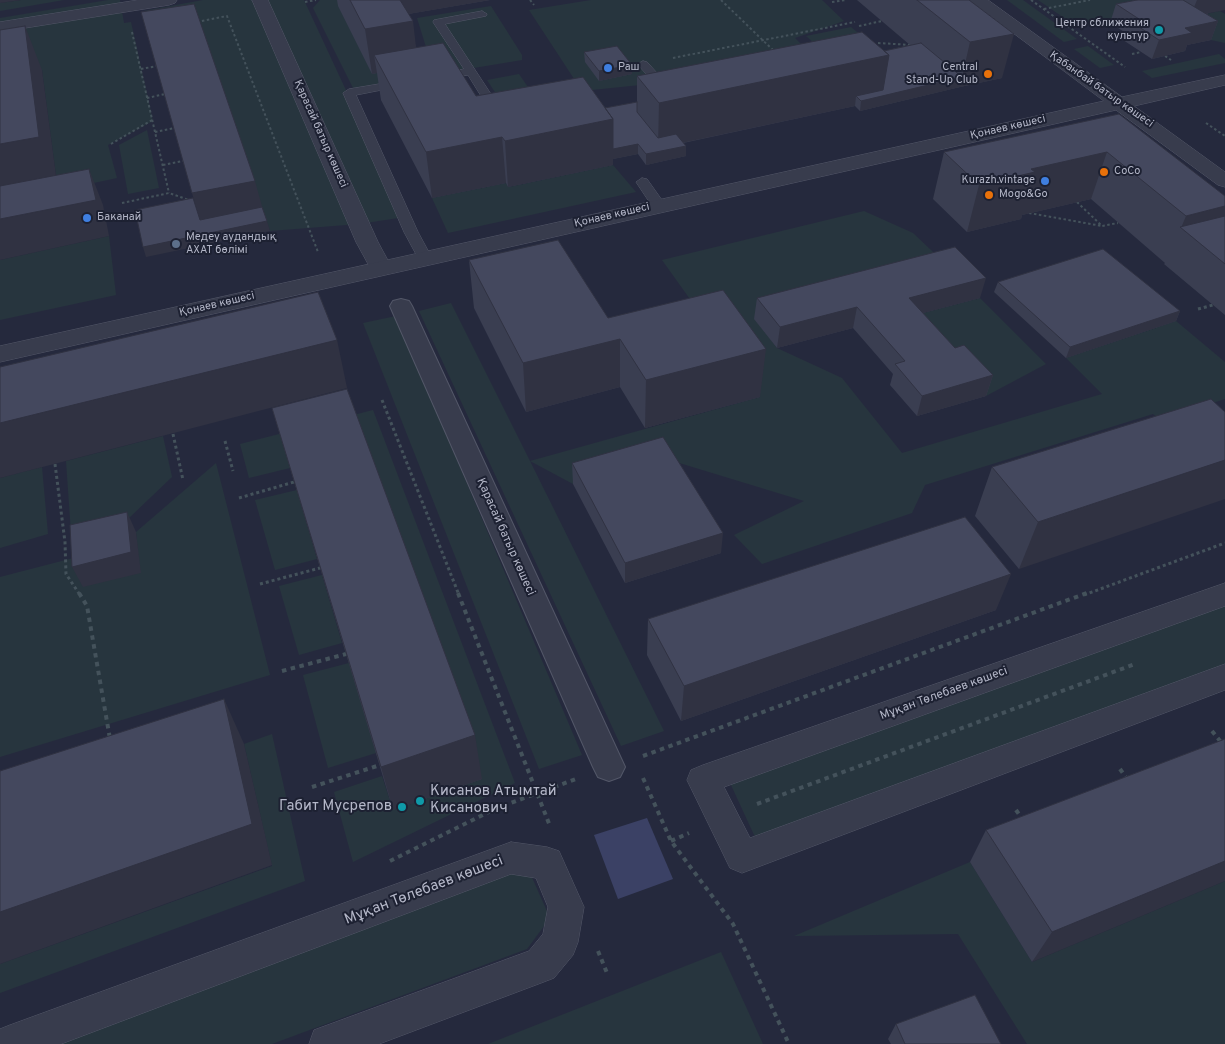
<!DOCTYPE html>
<meta charset="utf-8">
<style>
body{margin:0}
canvas{display:block;background:#25293d}
</style>
<canvas width="1225" height="1044"></canvas>
<script>
const c = document.querySelector('canvas').getContext('2d');
c.lineJoin = 'round';
function fill(path, color) { c.fillStyle = color; c.fill(path, 'evenodd'); }
const poly = rows => new Path2D(rows.map(r => 'M' + r).join(''));
function stroke(path, color, width, dash) { c.strokeStyle = color; c.lineWidth = width; c.lineCap = dash ? 'butt' : 'round'; c.setLineDash(dash || []); c.stroke(path); }
function drawText(font, color, halo, rows, align = 'center') {
  c.font = font + ' Overpass,sans-serif'; c.lineWidth = 4; c.setLineDash([]); c.textBaseline = 'middle'; c.strokeStyle = halo; c.fillStyle = color; for (const [text, x, y, turn = 0] of rows) {
    c.save(); c.translate(x, y); c.rotate((+turn || 0) * Math.PI / 180); c.textAlign = isNaN(turn) ? turn : align; if (halo) c.strokeText(text, 0, 0); c.fillText(text, 0, 0); c.restore();
  }
}
fill(poly([
 [21,0,64,0,0,11,0,3],
 [108,0,120,0,124,23,131,22,153,121,108,145,117,178,0,203,57,183,42,70,0,77,0,18],
 [203,0,304,0,405,217,359,224,270,231,265,217,151,46,143,11],
 [320,0,378,0,339,6,430,60,417,18,491,6,522,55,522,60,353,88,313,8],
 [591,0,822,0,844,21,795,38,810,53,650,84,582,91,529,10],
 [1007,0,1023,0,1077,39,1064,42],
 [1038,0,1163,0,1191,17,1220,11,1225,14,1225,43,1211,40,1165,11,1110,23,1076,26],
 [851,27,869,42,823,51,806,36],
 [1088,46,1114,65,1100,68,1074,49],
 [1219,54,1225,59,1225,63,1152,78,1142,71],
 [519,74,541,106,508,112,487,80],
 [147,130,159,188,128,194,119,145],
 [613,165,636,192,448,233,432,198,506,183,509,187],
 [864,211,913,233,950,268,755,319,777,348,842,378,902,453,1102,394,1066,358,1176,321,1225,362,1225,399,1160,420,1153,414,925,485,912,513,762,564,734,535,804,501,663,458,573,484,530,461,664,731,621,746,419,311,451,303,530,461,760,397,662,260],
 [109,236,116,295,0,320,0,260],
 [980,298,1046,364,986,396,959,366,904,318],
 [396,316,582,755,539,769,363,323],
 [373,410,515,783,353,862,334,792,382,776,393,810,438,794,287,456,290,468,249,478,240,444],
 [163,436,172,477,129,518,71,533,66,461],
 [216,463,270,675,0,757,0,577,81,556,140,573,136,532],
 [42,467,48,534,0,548,0,478],
 [297,490,317,559,275,570,255,500],
 [322,575,342,643,299,655,279,586],
 [1225,594,1225,677,761,850,725,772],
 [349,663,376,753,328,768,303,675],
 [272,734,305,881,0,993,0,964,272,866,244,744],
 [970,862,1032,962,1225,881,1225,1044,1027,1044,958,934,794,936],
 [530,873,550,918,527,949,272,1044,38,1044,493,874],
 [721,952,763,1044,488,1044]
]), '#27353e');
fill(poly([
 [647,818,673,879,618,899,594,835]
]), '#3b4165');
const service = poly([
 [482,11,487,14,486,16,445,24,504,114,498,118,494,117,468,75,438,80,432,77,434,75,464,69,433,22,434,20,482,11],
 [643,61,647,62,667,84,669,86,667,88,659,88,639,66,637,64,643,61],
 [403,80,407,81,409,83,407,85,356,95,418,232,432,258,425,262,418,258,404,232,343,93,349,89,403,80],
 [642,178,647,179,664,203,666,206,664,209,654,209,636,182,642,178]
]);
const pedestrian = poly([
 [401,299,409,301,412,306,625,767,620,777,609,781,598,777,593,767,390,306,393,301,401,299]
]);
const minor = poly([
 [138,0,177,0,175,3,169,5,0,32,0,22,138,0],
 [252,0,268,0,378,242,392,268,389,273,381,275,373,273,356,242,252,0],
 [1225,583,1225,606,724,787,750,838,1225,664,1225,690,742,873,730,868,687,780,691,770,703,765,1225,583],
 [511,842,547,847,559,851,584,907,578,942,573,955,554,978,541,983,379,1044,309,1044,314,1030,529,951,543,934,548,907,536,878,511,874,61,1044,0,1044,0,1029,10,1025,511,842]
]);
const tertiary = poly([
 [969,0,988,0,1122,97,1225,75,1225,85,1134,106,1225,172,1225,187,1218,185,1116,110,0,362,0,346,1104,101,969,0]
]);
stroke(service, '#535768', 1);
stroke(pedestrian, '#535768', 2);
stroke(minor, '#535768', 1);
stroke(tertiary, '#535768', 1);
stroke(poly([
 [530,0,534,5],
 [721,0,775,52],
 [1031,0,1125,67],
 [305,2,316,0],
 [832,2,846,0],
 [1044,9,1090,0],
 [197,22,227,16,318,252],
 [859,26,882,21],
 [132,32,169,193],
 [878,43,911,45],
 [1132,54,1141,52],
 [1165,56,1171,60],
 [673,58,855,22],
 [141,69,157,66],
 [147,98,165,94],
 [1206,123,1225,136],
 [155,132,175,128],
 [111,144,152,120],
 [163,165,183,161],
 [1077,202,1102,226,1118,223],
 [122,203,169,193,189,200],
 [1029,213,1102,226]
]), '#44525b', 2, [2.5, 2.5]);
stroke(poly([
 [1198,309,1213,305],
 [382,400,459,595],
 [173,434,183,480],
 [225,441,233,471],
 [55,464,65,542,66,574,80,595],
 [239,498,294,482],
 [260,584,320,568],
 [1084,595,1225,543]
]), '#44525b', 3, [3, 3]);
stroke(poly([
 [79,593,87,606,110,739],
 [458,593,550,826],
 [282,671,346,654],
 [1212,731,1225,747],
 [643,756,1087,593],
 [1120,769,1127,779],
 [643,778,671,841,733,924,789,1044],
 [312,787,380,765],
 [757,804,1135,664],
 [1016,810,1023,820],
 [671,841,689,833],
 [390,861,497,808,576,779],
 [598,951,607,973]
]), '#44525b', 4, [4.5, 4.5]);
fill(service, '#383c4d');
fill(pedestrian, '#383c4d');
fill(minor, '#383c4d');
fill(tertiary, '#383c4d');
fill(poly([
 [337,0,490,0,408,14,416,48,476,96,605,108,637,102,637,76,884,51,910,45,857,0,969,0,1002,78,960,87,860,111,855,106,683,143,686,146,686,156,646,165,638,154,613,159,613,165,508,187,506,183,432,198,381,100,377,73,372,74,338,6],
 [1137,0,1225,0,1207,14,1218,21,1211,40,1187,45,1185,51,1152,59,1123,40,1126,33,1110,23,1116,4],
 [584,52,632,74,599,81,585,62],
 [1119,114,1225,196,1225,315,1164,264,1165,263,1091,199,1022,215,1021,219,967,232,933,199,944,152],
 [469,260,608,318,760,397,645,428,620,387,526,412,474,308],
 [998,282,1180,311,1176,321,1066,358,994,292],
 [757,298,980,298,923,313,955,348,993,375,986,396,917,416,890,385,893,374,853,328,777,348,754,319],
 [272,408,482,779,393,810],
 [1225,412,1019,569,975,516,992,467],
 [572,463,721,553,625,583,573,484],
 [996,610,681,721,647,655,648,619],
 [1225,739,1032,962,970,862,986,830],
 [896,1024,1001,1044,891,1044,888,1039]
]), '#3a3e51');
fill(poly([
 [0,0,21,0,0,3],
 [389,0,490,0,391,17],
 [1197,0,1225,0,1225,10,1190,17],
 [413,21,418,65,374,55,377,73,372,74,365,29],
 [1218,21,1211,40,1187,45,1185,51,1152,59,1159,40,1185,28],
 [25,26,42,70,57,183,0,194,0,144],
 [1014,34,1002,78,960,87,860,111,861,101,856,96,855,106,658,148,659,103,889,55,962,77,970,42],
 [632,65,632,74,599,81,599,71],
 [613,119,638,144,638,154,613,159,613,165,508,187,505,141],
 [502,137,506,183,432,198,426,152],
 [686,146,686,156,646,165,646,154],
 [1107,152,1091,199,1022,215,1021,219,967,232,979,185,1031,169],
 [89,169,103,205,109,236,0,260,0,219],
 [255,181,265,217,203,230,192,193],
 [1225,206,1225,225,1181,228,1186,216],
 [267,221,270,231,146,257,143,247],
 [986,278,980,298,904,318,909,298],
 [857,307,853,328,777,348,780,327],
 [1180,311,1176,321,1066,358,1070,347],
 [620,339,620,387,526,412,523,363],
 [337,340,347,388,0,478,0,423],
 [766,349,760,397,645,428,646,380],
 [993,375,986,396,917,416,922,396],
 [1225,460,1225,499,1019,569,1038,522],
 [127,512,136,532,141,573,83,587,72,567],
 [723,533,721,553,625,583,625,563],
 [1011,574,996,610,681,721,684,686],
 [224,699,244,744,272,865,0,964,0,912],
 [475,735,482,779,393,810,381,767],
 [1225,861,1225,881,1032,962,1052,932]
]), '#303242');
const building = poly([
 [350,0,400,0,413,21,365,29,350,0],
 [917,0,969,0,1014,34,970,42,917,0],
 [1137,0,1183,0,1218,21,1185,28,1192,33,1159,40,1130,21,1139,19,1116,4,1137,0],
 [194,4,255,181,192,193,141,12,194,4],
 [25,26,39,137,0,144,0,30,25,26],
 [862,32,889,55,659,103,637,76,862,32],
 [443,43,476,96,583,77,613,119,505,141,502,137,426,152,374,55,443,43],
 [921,43,962,77,861,101,856,96,883,90,889,55,884,51,921,43],
 [617,46,632,65,599,71,584,52,617,46],
 [637,102,637,112,658,138,676,134,686,146,646,154,638,144,613,149,613,119,605,108,637,102],
 [1119,114,1225,196,1225,206,1186,216,1107,152,1031,169,1035,172,979,185,944,152,1119,114],
 [89,169,96,200,0,219,0,186,89,169],
 [193,198,200,220,262,207,267,221,143,247,135,210,193,198],
 [1225,216,1225,264,1180,227,1225,216],
 [558,240,608,318,723,290,766,349,646,380,620,339,523,363,469,260,558,240],
 [955,247,986,278,909,298,955,348,964,345,993,375,922,396,895,364,905,361,857,307,780,327,757,298,955,247],
 [1103,249,1180,311,1070,347,998,282,1103,249],
 [318,292,337,340,0,423,0,367,318,292],
 [347,389,475,735,381,767,272,408,347,389],
 [1211,399,1225,412,1225,460,1038,522,992,467,1211,399],
 [663,437,723,533,625,563,572,463,663,437],
 [127,512,131,552,72,567,70,525,127,512],
 [965,517,1011,574,684,686,648,619,965,517],
 [224,699,252,824,0,912,0,771,224,699],
 [1225,739,1225,861,1052,932,986,830,1225,739],
 [975,995,1001,1044,905,1044,896,1024,975,995]
]);
fill(building, '#44485e');
stroke(building, '#303242', 1);
for (const [x, y, r, color] of [
 [1159,30,5,"#0f9aa8"],
 [608,68,5,"#3f7fe0"],
 [988,74,5,"#e8710a"],
 [1104,172,5,"#e8710a"],
 [1045,181,5,"#3f7fe0"],
 [989,195,5,"#e8710a"],
 [87,218,5,"#3f7fe0"],
 [176,244,5,"#5c6f8a"],
 [420,801,5,"#0f9aa8"],
 [402,807,5,"#0f9aa8"]
]) { const dot = new Path2D(); dot.arc(x, y, r, 0, 2 * Math.PI); c.fillStyle = color; c.fill(dot); stroke(dot, '#1d2132', 2); }
drawText('11px', '#b4b7c8', '#1d2132', [
 ["Центр сближения",1149,24,"right"],
 ["культур",1149,37,"right"],
 ["Раш",618,68],
 ["Central",978,68,"right"],
 ["Stand-Up Club",978,81,"right"],
 ["CoCo",1114,172],
 ["Kurazh.vintage",1035,181,"right"],
 ["Mogo&Go",999,195],
 ["Баканай",97,218],
 ["Медеу аудандық",186,238],
 ["АХАТ бөлімі",186,251]
], 'left');
drawText('11px', '#b4b7c8', '#1d2132', [
 ["Қабанбай батыр көшесі",1101,90,35],
 ["Қонаев көшесі",1008,128,-13],
 ["Қарасай батыр көшесі",320,134,66],
 ["Қонаев көшесі",612,216,-13],
 ["Қонаев көшесі",217,305,-13]
]);
drawText('12px', '#b4b7c8', '#1d2132', [
 ["Қарасай батыр көшесі",505,537,66],
 ["Мұқан Төлебаев көшесі",944,694,-20]
]);
drawText('15px', '#b4b7c8', '#1d2132', [
 ["Кисанов Атымтай",430,792],
 ["Кисанович",430,809],
 ["Габит Мусрепов",392,807,"right"]
], 'left');
drawText('15px', '#b4b7c8', '#1d2132', [
 ["Мұқан Төлебаев көшесі",424,891,-21]
]);
</script>
